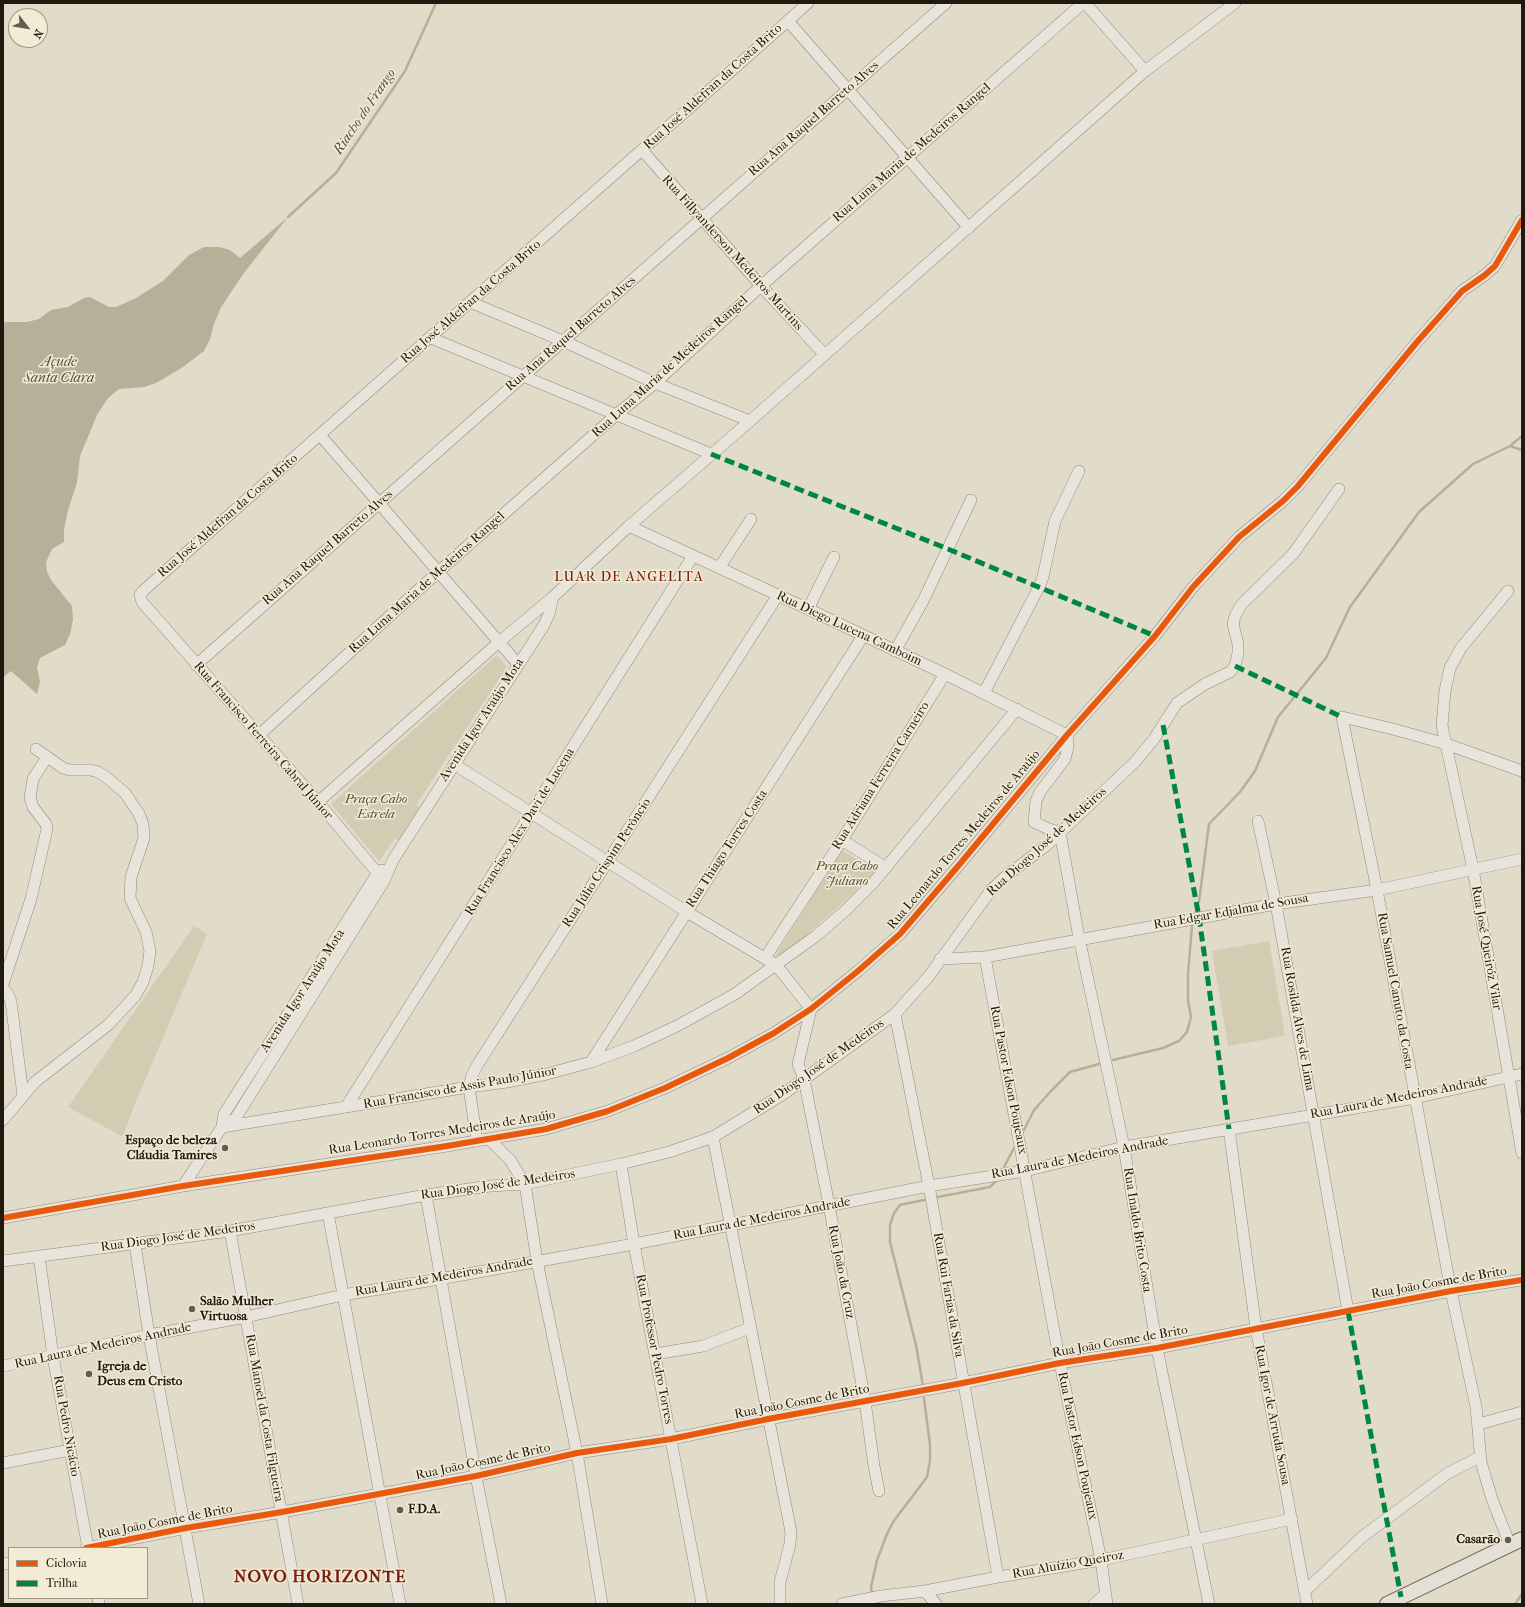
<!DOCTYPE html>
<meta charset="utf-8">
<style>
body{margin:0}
#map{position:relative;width:1525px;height:1607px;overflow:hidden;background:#e1dbc9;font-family:"IM FELL French Canon",serif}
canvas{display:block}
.frame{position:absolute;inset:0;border:4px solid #21180f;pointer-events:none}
.legend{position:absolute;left:8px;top:1547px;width:140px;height:52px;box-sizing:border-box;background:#f2ebd5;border:1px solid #9e9786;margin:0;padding:5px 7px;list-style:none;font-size:12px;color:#21180f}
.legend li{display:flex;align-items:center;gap:8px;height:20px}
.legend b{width:20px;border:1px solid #9e9786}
.north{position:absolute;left:8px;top:8px;width:40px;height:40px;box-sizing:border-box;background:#f2ebd5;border:1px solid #9e9786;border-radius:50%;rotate:121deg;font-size:11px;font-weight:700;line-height:16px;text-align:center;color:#21180f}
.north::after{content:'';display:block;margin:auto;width:14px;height:18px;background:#645c50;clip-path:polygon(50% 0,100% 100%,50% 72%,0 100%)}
</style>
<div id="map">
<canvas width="1525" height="1607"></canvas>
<div class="frame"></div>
<ul class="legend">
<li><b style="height:5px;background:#e8590c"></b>Ciclovia</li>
<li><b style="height:5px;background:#00873e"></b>Trilha</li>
</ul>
<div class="north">N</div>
</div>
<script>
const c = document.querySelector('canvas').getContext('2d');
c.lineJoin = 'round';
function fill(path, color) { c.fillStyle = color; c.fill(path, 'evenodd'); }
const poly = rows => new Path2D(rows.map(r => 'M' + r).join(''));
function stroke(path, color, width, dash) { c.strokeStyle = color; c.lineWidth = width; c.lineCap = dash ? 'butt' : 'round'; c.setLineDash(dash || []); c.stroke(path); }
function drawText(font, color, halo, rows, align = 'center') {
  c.font = font + ' "IM FELL French Canon",serif'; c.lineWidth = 3; c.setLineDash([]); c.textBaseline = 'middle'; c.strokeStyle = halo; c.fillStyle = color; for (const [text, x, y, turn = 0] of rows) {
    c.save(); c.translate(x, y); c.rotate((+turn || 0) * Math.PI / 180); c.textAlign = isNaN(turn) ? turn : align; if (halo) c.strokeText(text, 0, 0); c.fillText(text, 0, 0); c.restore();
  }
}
fill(poly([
 [497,655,507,667,416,805,422,809,401,841,395,838,379,861,331,804],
 [842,850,876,871,848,898,793,947,783,953,775,956],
 [194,926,207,934,134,1106,123,1137,68,1107],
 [1269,941,1285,1036,1228,1046,1212,951]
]), '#d4cbb3');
fill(poly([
 [288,217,244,273,221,307,214,324,210,339,204,351,180,369,156,383,144,387,119,389,108,398,97,415,80,456,77,483,68,510,64,530,64,542,52,549,46,562,47,572,51,580,72,606,73,620,70,634,65,645,40,658,37,667,40,682,37,694,11,671,3,677,3,322,27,322,39,319,51,310,68,307,84,298,90,297,109,307,116,307,136,298,163,281,189,255,204,247,219,247,230,250,240,258]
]), '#b8af98');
stroke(poly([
 [288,217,336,173,405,71,436,3],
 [1510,446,1522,450],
 [1199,902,1209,824,1240,792,1255,771,1278,717,1326,658,1350,607,1419,512,1473,464,1510,446,1522,436],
 [1113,1060,1163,1048,1179,1041,1187,1032,1191,1017,1188,1000,1188,974,1192,926],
 [1024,1130,1034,1110,1051,1091,1070,1072,1099,1064],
 [1004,1167,1014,1148],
 [938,1197,990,1187,998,1179],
 [923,1386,916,1345,890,1242,890,1225,894,1213,900,1205,924,1200],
 [872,1595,871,1587,877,1560,887,1534,893,1522,927,1477,930,1461,930,1445,924,1398],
 [1515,1604,1522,1594]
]), '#b8af98', 2.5);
const minor = poly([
 [1085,3,1145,71],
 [788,21,969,228],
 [642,150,761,286,824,354],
 [470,302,563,341,655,383,750,421],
 [431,338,711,454],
 [320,435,518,664],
 [629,526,808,609,945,674,1067,735,1068,747,1065,759,1040,792,1036,801,1034,822,1049,829,1060,832,1079,938,1124,1147,1157,1348,1209,1604],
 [719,568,751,519],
 [1508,591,1461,648,1450,668,1445,691,1442,726,1473,869,1522,1153],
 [808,609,834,557],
 [895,651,923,601,971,500],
 [196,665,946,3],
 [984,693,1039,587,1043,577,1055,521,1079,471],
 [259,735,438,572,616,415,655,383,761,286,1083,3],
 [454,764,687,912,776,965,811,1009,798,1064,804,1079,829,1205,865,1401,874,1466,879,1491],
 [318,802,499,642,553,597,629,526,750,421,1145,71,1235,3],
 [1258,821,1276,904,1348,1311],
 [842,840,886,868],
 [384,881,318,802,142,602,140,595,143,591,808,3],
 [985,957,1060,1363,1101,1560,1107,1604],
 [765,958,842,840,945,674],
 [940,959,985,957,1276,904,1377,890,1522,859],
 [3,984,31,899,47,829,46,824,33,807,30,798,33,779,47,757],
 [3,988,8,994,11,1002,23,1095],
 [895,1014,929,1186,998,1577],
 [591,1062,863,636],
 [346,1107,693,556],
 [3,1120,35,1082,108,1025,135,996,143,982,148,966,150,951,146,932,130,898,131,877,144,838,143,824,139,814,125,793,106,777,98,772,91,770,70,770,63,768,36,749],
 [222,1127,469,1087,507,1082,547,1074,591,1062,634,1046,677,1026,735,994,816,936,845,911,873,883,1017,709],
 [222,1127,224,1114,377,874,382,870],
 [1229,1129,1256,1328,1307,1604],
 [713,1137,791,1532,790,1544,780,1582,780,1604],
 [489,1139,510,1160,525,1184,537,1261,577,1453,602,1604],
 [477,1141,469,1087,472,1075,478,1064,778,595],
 [621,1164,634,1244,702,1604],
 [183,1186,222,1127,235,1119,384,881,393,860,544,625,549,614,553,597],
 [426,1195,476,1476,501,1604],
 [328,1213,400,1604],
 [3,1218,183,1186,447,1146,546,1129,608,1111,665,1088,728,1058,774,1033,811,1009,858,971,900,934,959,865,1067,735,1155,636,1193,587,1239,537,1283,501,1298,486,1417,342,1462,291,1485,275,1495,266,1522,220],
 [230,1231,298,1604],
 [135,1244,149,1335,199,1604],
 [39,1256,53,1356,88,1548],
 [3,1261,230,1231,426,1195,490,1186,525,1184,621,1164,669,1152,713,1137,782,1095,895,1014,929,976,991,890,1005,877,1047,845,1135,762,1154,739,1177,703,1205,684,1230,672,1235,666,1238,653,1238,644,1233,624,1235,616,1241,605,1293,554,1339,489],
 [655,1354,703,1346,750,1328],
 [3,1366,149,1335,246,1317,343,1295,440,1279,634,1244,929,1186,1025,1171,1124,1147,1415,1098,1522,1074],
 [1479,1424,1522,1412],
 [3,1463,70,1450],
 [1510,1545,1492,1499,1481,1462,1476,1407,1451,1291,1377,890,1342,717,1393,729,1446,744,1522,771],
 [86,1548,186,1528,282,1512,476,1476,577,1453,671,1439,768,1419,963,1383,1060,1363,1157,1348,1451,1291,1522,1280],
 [3,1564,9,1563],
 [925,1591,936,1604],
 [1305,1591,1362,1537,1448,1473,1480,1457],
 [98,1598,99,1604],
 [842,1604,881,1596,925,1591,998,1577,1101,1560,1292,1519],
 [1094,1604,1106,1594]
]);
const major = poly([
 [1387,1604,1522,1539]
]);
stroke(minor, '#8f8a7f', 12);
stroke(major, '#747066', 16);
stroke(minor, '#e8e4db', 11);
stroke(major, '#e4e0d5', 14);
stroke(poly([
 [711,454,948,549,1155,636],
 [1235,666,1342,717],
 [1163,725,1199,917,1229,1129],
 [1348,1311,1401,1597]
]), '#00873e', 5, [10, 5]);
stroke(poly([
 [3,1218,183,1186,447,1146,546,1129,608,1111,665,1088,728,1058,774,1033,811,1009,858,971,900,934,959,865,1067,735,1155,636,1193,587,1239,537,1283,501,1298,486,1417,342,1462,291,1485,275,1495,266,1522,220],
 [86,1548,186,1528,282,1512,476,1476,577,1453,671,1439,768,1419,963,1383,1060,1363,1157,1348,1451,1291,1522,1280]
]), '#e8590c', 6);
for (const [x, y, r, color] of [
 [225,1148,4,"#645c50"],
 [192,1309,4,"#645c50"],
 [89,1374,4,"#645c50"],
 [400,1510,4,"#645c50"],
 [1508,1540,4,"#645c50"]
]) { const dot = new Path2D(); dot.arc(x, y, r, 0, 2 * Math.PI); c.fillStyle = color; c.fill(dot); stroke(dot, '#f2ebd5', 1.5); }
drawText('13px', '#21180f', '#f2ebd5', [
 ["Rua José Aldefran da Costa Brito",713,87,-42],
 ["Rua Ana Raquel Barreto Alves",814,119,-41],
 ["Rua Luna Maria de Medeiros Rangel",912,153,-41],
 ["Rua Fillyanderson Medeiros Martins",732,253,48],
 ["Rua José Aldefran da Costa Brito",471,302,-41],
 ["Rua Ana Raquel Barreto Alves",571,334,-41],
 ["Rua Luna Maria de Medeiros Rangel",670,367,-42],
 ["Rua José Aldefran da Costa Brito",228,516,-41],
 ["Rua Ana Raquel Barreto Alves",328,548,-41],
 ["Rua Luna Maria de Medeiros Rangel",427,583,-42],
 ["Rua Diego Lucena Camboim",849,629,25],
 ["Avenida Igor Araújo Mota",482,720,-57],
 ["Rua Francisco Ferreira Cabral Júnior",263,741,49],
 ["Rua Adriana Ferreira Carneiro",881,776,-58],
 ["Rua Francisco Alex Davi de Lucena",520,832,-58],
 ["Rua Leonardo Torres Medeiros de Araújo",964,840,-50],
 ["Rua Diogo José de Medeiros",1047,842,-42],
 ["Rua Thiago Torres Costa",727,849,-57],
 ["Rua Júlio Crispim Perôncio",607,863,-57],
 ["Rua Edgar Edjalma de Sousa",1231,912,-10],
 ["Rua José Queiróz Vilar",1486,948,80],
 ["Avenida Igor Araújo Mota",303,991,-57],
 ["Rua Samuel Canuto da Costa",1395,991,80],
 ["Rua Rosilda Alves de Lima",1297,1019,80],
 ["Rua Diogo José de Medeiros",819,1067,-35],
 ["Rua Pastor Edson Poujeaux",1008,1080,79],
 ["Rua Francisco de Assis Paulo Júnior",460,1088,-10],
 ["Rua Laura de Medeiros Andrade",1399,1098,-11],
 ["Rua Leonardo Torres Medeiros de Araújo",442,1133,-9],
 ["Rua Laura de Medeiros Andrade",1080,1158,-11],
 ["Rua Diogo José de Medeiros",498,1185,-8],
 ["Rua Laura de Medeiros Andrade",762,1219,-11],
 ["Rua Inaldo Brito Costa",1137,1230,81],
 ["Rua Diogo José de Medeiros",178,1237,-8],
 ["Rua João da Cruz",841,1272,79],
 ["Rua Laura de Medeiros Andrade",444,1277,-10],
 ["Rua João Cosme de Brito",1439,1283,-10],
 ["Rua Rui Farias da Silva",948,1295,80],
 ["Rua João Cosme de Brito",1120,1342,-10],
 ["Rua Laura de Medeiros Andrade",103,1346,-12],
 ["Rua Professor Pedro Torres",654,1349,79],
 ["Rua João Cosme de Brito",802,1402,-11],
 ["Rua Igor de Arruda Sousa",1272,1415,79],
 ["Rua Manoel da Costa Filgueira",264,1418,80],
 ["Rua Pedro Nicácio",66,1426,80],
 ["Rua Pastor Edson Poujeaux",1077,1446,78],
 ["Rua João Cosme de Brito",483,1462,-12],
 ["Rua João Cosme de Brito",165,1522,-11],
 ["Rua Aluízio Queiroz",1068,1565,-10]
]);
drawText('italic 13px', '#534a3b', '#f2ebd5', [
 ["Praça Cabo",376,800],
 ["Estrela",376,815],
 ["Praça Cabo",847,867],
 ["Juliano",847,882]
]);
drawText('bold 13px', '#21180f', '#f2ebd5', [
 ["Espaço de beleza",217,1141,"right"],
 ["Cláudia Tamires",217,1156,"right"],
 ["Salão Mulher",200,1302],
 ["Virtuosa",200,1317],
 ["Igreja de",97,1367],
 ["Deus em Cristo",97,1382],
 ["F.D.A.",408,1510],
 ["Casarão",1500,1540,"right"]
], 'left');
drawText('italic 14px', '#564d3d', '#f2ebd5', [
 ["Riacho do Frango",365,112,-56],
 ["Açude",59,363],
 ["Santa Clara",59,379]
]);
c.letterSpacing = '1px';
drawText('14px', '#7a1f14', '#f2ebd5', [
 ["LUAR DE ANGELITA",629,578]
]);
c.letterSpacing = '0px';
c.letterSpacing = '1px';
drawText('bold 17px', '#7a1f14', '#f2ebd5', [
 ["NOVO HORIZONTE",320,1578]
]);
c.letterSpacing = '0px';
</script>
